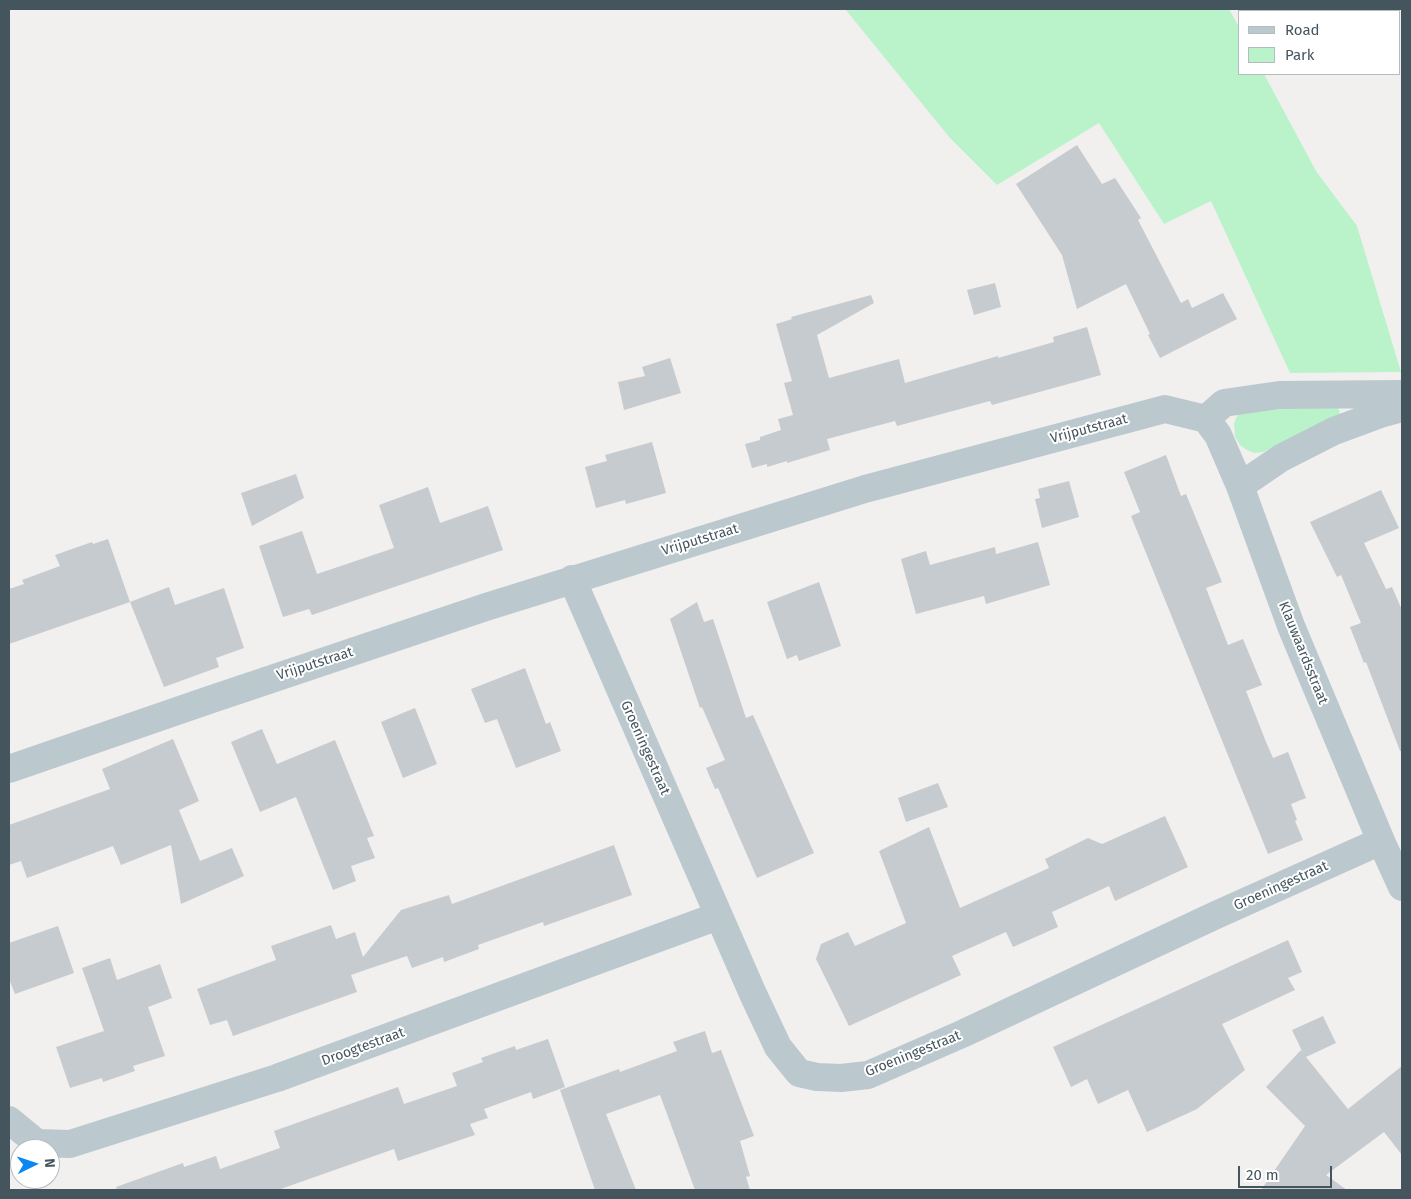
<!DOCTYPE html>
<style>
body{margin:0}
#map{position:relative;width:1411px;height:1199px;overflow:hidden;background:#f2efef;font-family:"Fira Sans",sans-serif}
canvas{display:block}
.frame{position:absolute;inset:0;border:10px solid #45555e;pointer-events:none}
.legend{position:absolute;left:1238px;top:10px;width:162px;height:65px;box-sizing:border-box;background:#fff;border:1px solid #b5bbbf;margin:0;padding:6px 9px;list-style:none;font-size:15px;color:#45555e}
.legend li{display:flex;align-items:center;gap:10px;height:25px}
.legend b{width:25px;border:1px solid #b5bbbf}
.north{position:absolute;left:10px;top:1139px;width:50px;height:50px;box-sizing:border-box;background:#fff;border:1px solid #b5bbbf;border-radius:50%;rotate:86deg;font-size:14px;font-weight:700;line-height:20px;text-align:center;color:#45555e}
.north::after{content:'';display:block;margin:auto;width:18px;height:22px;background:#0987f2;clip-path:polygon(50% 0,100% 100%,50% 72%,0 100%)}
.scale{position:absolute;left:1238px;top:1166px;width:94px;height:22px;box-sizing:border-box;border:2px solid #45555e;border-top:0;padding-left:6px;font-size:15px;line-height:18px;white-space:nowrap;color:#45555e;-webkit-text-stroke:4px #fff;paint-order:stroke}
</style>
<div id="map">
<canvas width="1411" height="1199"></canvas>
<div class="frame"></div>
<ul class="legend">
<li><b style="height:6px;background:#bbc9cf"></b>Road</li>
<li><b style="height:14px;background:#baf3ca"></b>Park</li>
</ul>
<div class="north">N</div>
<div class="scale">20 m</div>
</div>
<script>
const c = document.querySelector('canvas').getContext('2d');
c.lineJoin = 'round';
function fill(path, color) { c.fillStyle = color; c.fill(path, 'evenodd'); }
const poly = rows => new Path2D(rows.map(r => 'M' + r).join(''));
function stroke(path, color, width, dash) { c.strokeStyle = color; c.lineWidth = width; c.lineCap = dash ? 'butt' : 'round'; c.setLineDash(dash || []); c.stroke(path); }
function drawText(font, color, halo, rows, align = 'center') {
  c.font = font + ' "Fira Sans",sans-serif'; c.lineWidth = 4; c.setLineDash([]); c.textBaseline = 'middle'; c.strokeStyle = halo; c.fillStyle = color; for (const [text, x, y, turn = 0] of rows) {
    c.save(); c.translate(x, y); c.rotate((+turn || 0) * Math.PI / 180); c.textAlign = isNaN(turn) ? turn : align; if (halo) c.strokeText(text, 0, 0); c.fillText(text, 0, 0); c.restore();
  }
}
fill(poly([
 [845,9,1229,9,1240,29,1240,74,1264,74,1316,171,1357,226,1401,372,1290,373,1211,201,1164,224,1099,123,997,185,950,138],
 [1337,405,1340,413,1335,420,1263,452,1254,453,1247,450,1240,445,1235,437,1234,424,1236,418,1243,409]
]), '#baf3ca');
fill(poly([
 [1077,145,1102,184,1115,178,1141,218,1138,220,1181,303,1188,299,1192,308,1223,293,1237,319,1160,358,1148,335,1150,334,1126,284,1077,309,1062,255,1016,184],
 [995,283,1001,307,974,315,967,290],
 [871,295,874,303,817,335,829,378,899,359,905,383,998,356,998,358,1054,342,1053,337,1087,327,1101,375,992,405,990,401,897,426,895,421,827,439,830,450,787,463,787,461,767,467,767,464,752,468,745,444,760,440,760,437,781,430,778,419,793,415,784,383,792,381,776,324,792,319,791,317],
 [670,358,681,393,624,410,618,382,645,376,642,367],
 [652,442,666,493,626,504,625,500,596,508,585,467,607,461,605,455],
 [1166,455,1181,496,1186,494,1222,582,1206,588,1228,645,1243,639,1262,685,1246,691,1266,742,1273,758,1288,752,1306,798,1291,804,1297,820,1295,821,1303,840,1268,854,1131,516,1140,512,1124,472],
 [296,474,304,498,252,526,241,493],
 [1069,481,1079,517,1042,528,1035,499,1040,498,1038,489],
 [428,487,440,523,488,506,503,550,312,615,309,609,283,617,259,546,302,531,317,574,394,548,379,505],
 [1381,490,1399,528,1364,543,1386,589,1392,587,1402,610,1402,751,1400,751,1366,662,1364,663,1350,627,1361,623,1341,575,1337,577,1310,522],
 [108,539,130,602,9,644,9,589,24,584,22,580,60,566,55,555,92,542,93,544],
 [1038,542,1050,585,986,604,984,596,916,614,901,559,926,551,930,565,995,547,996,554],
 [819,582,841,646,799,661,797,655,787,659,767,602],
 [169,587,175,605,224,588,244,648,216,658,219,667,164,687,130,602],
 [697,602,704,622,713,619,746,718,753,715,814,853,757,878,718,788,715,789,706,768,725,760,702,707,700,708,670,619],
 [525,668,546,724,550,722,561,751,516,768,497,719,485,723,471,689],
 [415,708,437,764,403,778,381,722],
 [262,729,277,764,335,740,374,836,367,838,375,858,351,866,356,881,333,890,296,797,260,812,231,742],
 [173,739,199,801,179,810,200,861,232,848,244,876,181,904,171,845,121,865,113,846,27,878,21,861,9,865,9,825,110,789,102,769],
 [938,783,948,807,906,822,898,798],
 [1165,816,1188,867,1115,901,1109,886,1052,912,1058,927,1013,947,1006,932,952,956,961,975,849,1026,816,959,821,944,848,932,855,946,906,923,879,851,929,827,960,908,1049,868,1045,859,1088,838,1102,844],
 [614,845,632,895,544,926,543,922,478,945,479,949,444,962,443,957,412,968,407,956,368,969,351,975,357,992,233,1036,227,1020,210,1025,197,989,276,960,271,946,331,925,336,939,355,932,363,957,401,910,449,895,452,904],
 [58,926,74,973,15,994,9,979,9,943],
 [1288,940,1302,972,1288,978,1295,990,1222,1024,1245,1070,1197,1109,1147,1132,1128,1090,1098,1104,1087,1079,1071,1087,1053,1047],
 [110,958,117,980,160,964,172,998,148,1007,165,1056,133,1066,135,1071,103,1082,102,1078,70,1088,56,1047,104,1031,82,968],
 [1323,1016,1336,1043,1306,1057,1348,1109,1402,1066,1402,1155,1384,1132,1326,1175,1347,1190,1261,1190,1305,1126,1266,1087,1301,1050,1303,1053,1292,1030],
 [705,1031,712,1053,721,1050,754,1136,740,1141,750,1176,746,1177,750,1190,695,1190,660,1095,606,1114,636,1190,595,1190,560,1090,619,1069,620,1072,677,1051,673,1042],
 [548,1039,565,1087,533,1099,531,1092,484,1109,488,1118,470,1124,475,1135,398,1161,394,1149,278,1190,117,1190,116,1187,183,1163,184,1167,216,1156,220,1169,280,1148,274,1131,398,1087,404,1104,457,1086,452,1073,483,1062,481,1058,515,1046,516,1050]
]), '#c6cbcf');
stroke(poly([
 [1206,419,1218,435,1240,486,1291,626,1381,841,1402,887],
 [1206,419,1224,403,1279,395,1402,394],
 [1240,486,1281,458,1334,431,1380,414,1402,408],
 [572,579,753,994,778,1047,799,1073,817,1077,841,1078,868,1075,962,1034,1216,915,1381,841],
 [9,769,209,700,486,607,865,489,1165,409,1206,419],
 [9,1120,37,1143,70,1144,277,1078,718,916]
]), '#bbc9cf', 28);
drawText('14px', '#45555e', '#fff', [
 ["Vrijputstraat",1089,429,-15],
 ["Vrijputstraat",700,540,-17],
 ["Klauwaardsstraat",1303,653,68],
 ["Vrijputstraat",315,664,-18],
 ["Groeningestraat",645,748,66],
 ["Groeningestraat",1281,886,-24],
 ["Droogtestraat",363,1047,-20],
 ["Groeningestraat",913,1054,-22]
]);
</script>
